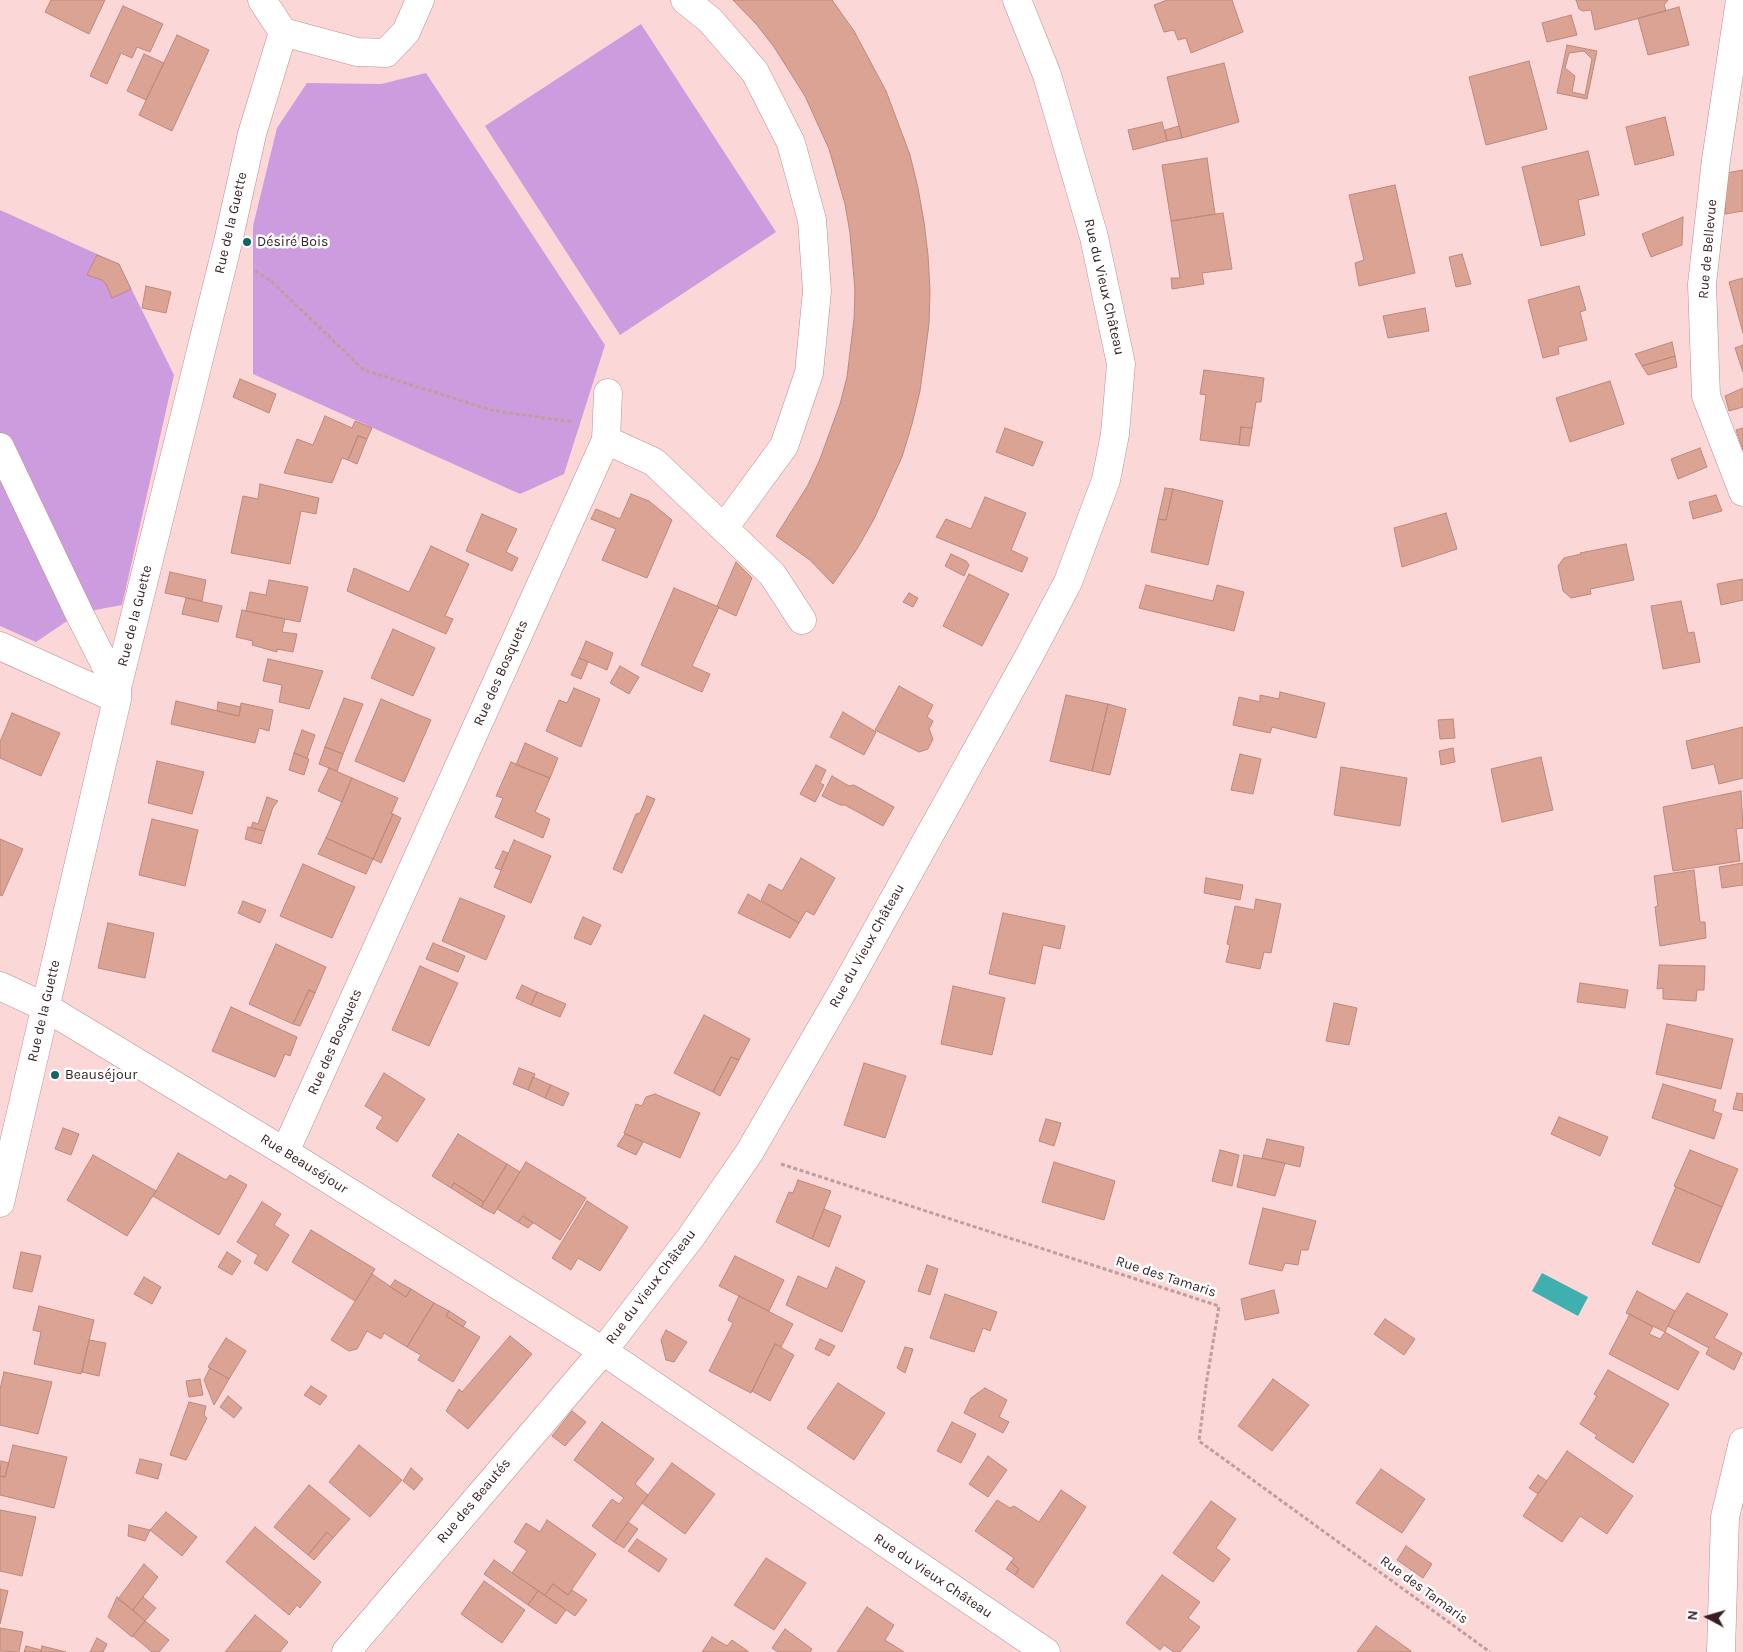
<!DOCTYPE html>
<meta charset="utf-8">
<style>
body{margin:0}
#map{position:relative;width:1743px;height:1652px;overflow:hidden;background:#fbd7d8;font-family:Karla,sans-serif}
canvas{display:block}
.north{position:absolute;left:1683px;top:1592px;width:50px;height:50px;-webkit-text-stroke:4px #fff;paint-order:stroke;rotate:276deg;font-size:14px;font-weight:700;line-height:20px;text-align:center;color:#351f20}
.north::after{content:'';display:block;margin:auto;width:18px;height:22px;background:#351f20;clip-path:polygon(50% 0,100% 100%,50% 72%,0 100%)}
</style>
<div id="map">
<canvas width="1743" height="1652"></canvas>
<div class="north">N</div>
</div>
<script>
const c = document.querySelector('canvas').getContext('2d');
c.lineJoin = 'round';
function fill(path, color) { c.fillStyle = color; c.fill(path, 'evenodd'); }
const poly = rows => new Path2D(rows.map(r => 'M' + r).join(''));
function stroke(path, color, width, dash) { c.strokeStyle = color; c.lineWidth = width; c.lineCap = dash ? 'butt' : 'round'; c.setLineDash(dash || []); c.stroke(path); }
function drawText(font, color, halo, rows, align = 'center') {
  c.font = font + ' Karla,sans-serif'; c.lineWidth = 5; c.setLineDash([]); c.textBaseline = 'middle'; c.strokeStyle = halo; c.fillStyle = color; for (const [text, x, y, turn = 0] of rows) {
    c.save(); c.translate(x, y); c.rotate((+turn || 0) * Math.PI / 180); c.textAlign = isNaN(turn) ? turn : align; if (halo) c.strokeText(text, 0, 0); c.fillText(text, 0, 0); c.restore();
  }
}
fill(poly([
 [641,24,776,232,620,335,485,126],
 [426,73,605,345,564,474,520,494,253,374,253,226,277,128,307,83,381,84],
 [0,210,119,264,174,375,122,605,79,613,36,642,0,626]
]), '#cc9cdf');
fill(poly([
 [1542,1273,1588,1297,1578,1316,1532,1291]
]), '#3fafb0');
const building = poly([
 [51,0,105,0,89,34,45,12,51,0],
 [733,0,832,0,854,31,886,91,910,155,918,188,924,222,928,255,930,290,929,324,920,391,912,424,902,457,874,519,857,549,833,584,810,560,776,536,808,485,820,459,840,404,847,377,854,319,855,290,850,233,845,204,829,149,805,96,774,47,757,25,733,0],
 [1167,0,1232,0,1243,32,1191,53,1186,38,1178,40,1174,30,1164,32,1154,5,1167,0],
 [1576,0,1668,0,1664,5,1666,11,1595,30,1591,10,1583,11,1579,9,1576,0],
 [123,6,163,24,150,52,137,47,132,58,121,53,107,84,90,76,123,6],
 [1679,7,1689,45,1648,55,1638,18,1679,7],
 [1571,15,1577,35,1547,42,1542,23,1571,15],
 [177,35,209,50,172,131,139,115,177,35],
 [1567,45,1597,51,1587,99,1557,93,1567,45],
 [1584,51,1592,59,1585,95,1572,92,1575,76,1565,68,1569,53,1584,51],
 [144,54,164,63,146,100,127,91,144,54],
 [1529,61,1547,129,1486,145,1469,77,1529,61],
 [1224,63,1239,122,1182,138,1167,77,1224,63],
 [1665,117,1674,155,1635,165,1626,127,1665,117],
 [1162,122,1167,141,1133,150,1128,130,1162,122],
 [1179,126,1182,138,1167,141,1165,130,1179,126],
 [1588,151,1599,195,1578,200,1585,235,1541,246,1522,167,1588,151],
 [1207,158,1215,214,1171,221,1162,165,1207,158],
 [1743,170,1743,211,1725,214,1726,173,1743,170],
 [1395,185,1415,273,1359,286,1355,263,1364,260,1349,195,1395,185],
 [1223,213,1232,269,1202,273,1204,284,1172,289,1171,278,1180,278,1171,221,1223,213],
 [1683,217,1682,245,1651,257,1642,234,1683,217],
 [1462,254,1471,284,1456,287,1449,257,1462,254],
 [97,255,119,264,131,289,112,298,106,284,102,280,87,275,97,255],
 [1743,278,1743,333,1729,282,1743,278],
 [146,286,171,292,166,313,142,308,146,286],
 [1579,286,1586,310,1580,312,1587,340,1558,347,1559,354,1543,358,1528,300,1579,286],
 [1425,308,1429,331,1388,338,1383,316,1425,308],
 [1672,342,1675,356,1642,366,1635,354,1672,342],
 [1743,345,1743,372,1735,348,1743,345],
 [1675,356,1677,367,1648,375,1642,366,1675,356],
 [1204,370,1264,378,1261,402,1256,402,1252,428,1241,427,1239,445,1200,440,1206,395,1200,394,1204,370],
 [240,379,276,394,269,413,233,397,240,379],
 [1610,381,1624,424,1570,442,1556,398,1610,381],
 [1743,388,1743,407,1729,411,1725,396,1743,388],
 [325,416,352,428,355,421,372,428,367,439,358,436,348,460,342,458,332,483,284,473,297,439,313,445,325,416],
 [1241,427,1252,428,1249,446,1239,445,1241,427],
 [1005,428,1043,442,1033,466,996,452,1005,428],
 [1743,428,1743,450,1736,430,1743,428],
 [358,436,367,439,357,464,348,460,358,436],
 [1700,448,1707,467,1678,479,1671,459,1700,448],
 [260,484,319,498,316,514,301,511,290,564,231,553,243,496,258,499,260,484],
 [1165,488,1173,489,1166,520,1158,519,1165,488],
 [1173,489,1223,501,1208,565,1151,552,1158,519,1166,520,1173,489],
 [631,494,649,501,672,520,647,578,602,560,616,529,591,519,596,509,620,519,631,494],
 [1716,495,1722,511,1693,519,1689,502,1716,495],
 [985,497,1026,513,1011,550,1028,558,1022,572,936,537,946,519,971,529,985,497],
 [1446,513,1457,549,1402,567,1394,528,1446,513],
 [482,514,517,529,506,552,518,558,512,571,466,551,482,514],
 [1626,544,1634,580,1590,589,1591,594,1571,598,1563,591,1558,566,1564,558,1581,554,1580,553,1626,544],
 [431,546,469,564,445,616,453,619,446,634,347,591,354,568,409,592,431,546],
 [951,554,966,561,969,565,964,576,945,566,951,554],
 [736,562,752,578,736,616,719,608,717,606,736,562],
 [170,572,206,580,202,601,165,593,170,572],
 [969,574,1009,594,982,646,943,626,969,574],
 [1743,579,1743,600,1721,605,1717,584,1743,579],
 [269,580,308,587,300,622,246,611,250,592,266,595,269,580],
 [1146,585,1213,601,1217,585,1244,592,1234,631,1139,608,1146,585],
 [674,588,719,607,692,666,710,674,702,692,641,665,674,588],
 [909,593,918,598,913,607,903,602,909,593],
 [186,598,222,606,218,622,182,614,186,598],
 [1681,601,1688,633,1694,632,1700,662,1663,669,1651,606,1681,601],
 [242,610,285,619,282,632,297,634,293,652,277,649,277,652,252,645,253,641,236,637,242,610],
 [393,629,435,648,413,696,371,678,393,629],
 [586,641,613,653,607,670,579,658,586,641],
 [579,658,588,662,581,679,571,675,579,658],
 [268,659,323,671,309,709,279,702,282,685,263,681,268,659],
 [620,666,639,677,629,694,610,683,620,666],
 [899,686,933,705,927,717,933,721,929,729,933,739,928,749,919,752,875,730,899,686],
 [574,688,600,699,581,747,546,731,559,700,567,703,574,688],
 [1280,692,1325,703,1316,738,1272,727,1270,733,1233,725,1239,697,1260,702,1260,695,1279,699,1280,692],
 [1066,695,1108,704,1092,771,1050,761,1066,695],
 [344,698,363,704,343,754,325,747,344,698],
 [381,699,431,720,404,782,355,761,381,699],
 [176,701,239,716,241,703,273,710,269,731,259,728,255,743,171,724,176,701],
 [218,702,241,707,239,716,217,711,218,702],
 [1108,704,1126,709,1110,775,1092,771,1108,704],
 [843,712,876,732,864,755,830,737,843,712],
 [12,713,60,733,41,776,0,758,0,742,12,713],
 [1453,719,1455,738,1440,739,1438,720,1453,719],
 [1743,727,1743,778,1719,784,1714,764,1692,769,1686,741,1743,727],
 [302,730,315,735,307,758,294,753,302,730],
 [525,743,558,758,550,778,516,765,525,743],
 [325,747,343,754,337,771,319,764,325,747],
 [1453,748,1455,762,1441,765,1439,751,1453,748],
 [294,753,309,759,304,775,289,770,294,753],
 [1240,754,1261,759,1253,794,1231,790,1240,754],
 [1541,757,1553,810,1502,822,1491,769,1541,757],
 [157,761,204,772,192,814,148,803,157,761],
 [511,762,550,778,535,812,550,819,543,838,495,817,503,798,496,796,511,762],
 [816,765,826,770,820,783,824,785,815,802,800,794,816,765],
 [1341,767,1407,778,1400,826,1334,815,1341,767],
 [329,768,352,778,342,802,318,791,329,768],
 [832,776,849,786,854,785,894,807,883,826,845,805,840,805,822,796,832,776],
 [352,778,398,798,391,814,393,814,373,859,326,838,352,778],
 [1741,791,1743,828,1736,829,1740,861,1673,871,1663,807,1741,791],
 [647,796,655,799,622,873,613,869,636,814,640,813,647,796],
 [267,797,278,801,273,807,265,831,251,828,253,822,258,824,267,797],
 [393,814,401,818,381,863,373,859,393,814],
 [152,819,198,830,185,886,139,875,152,819],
 [248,827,265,831,261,844,245,839,248,827],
 [326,838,373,859,366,874,318,854,326,838],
 [0,839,23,849,2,896,0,895,0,839],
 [514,840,551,856,531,903,494,887,514,840],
 [503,851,508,853,501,870,495,868,503,851],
 [801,858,835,878,814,915,806,911,799,923,761,900,769,884,782,891,801,858],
 [1743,863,1743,885,1722,888,1719,867,1743,863],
 [303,864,355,887,332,938,280,916,303,864],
 [1694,870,1700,922,1705,922,1706,938,1660,946,1655,907,1658,906,1654,876,1694,870],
 [1206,878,1243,885,1240,900,1204,893,1206,878],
 [748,894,799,923,790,938,738,913,748,894],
 [460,898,505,916,486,960,442,941,460,898],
 [1256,899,1281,904,1271,953,1264,952,1260,969,1226,962,1230,945,1227,944,1235,906,1254,910,1256,899],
 [243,901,266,910,260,923,238,913,243,901],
 [1003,913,1065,926,1060,949,1043,945,1035,984,989,974,1003,913],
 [583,917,601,925,591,945,574,938,583,917],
 [108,923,154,933,145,978,98,968,108,923],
 [433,943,465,956,458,972,426,959,433,943],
 [276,944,326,967,315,993,309,990,293,1024,249,1004,276,944],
 [1659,965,1705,966,1704,990,1697,990,1696,1001,1663,999,1663,988,1657,989,1659,965],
 [420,966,458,983,429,1046,392,1030,420,966],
 [1580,983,1628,990,1625,1008,1577,1002,1580,983],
 [522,985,537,992,531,1005,516,998,522,985],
 [953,986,1005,998,992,1055,941,1044,953,986],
 [309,990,315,993,300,1026,293,1024,309,990],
 [537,992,566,1004,560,1017,531,1005,537,992],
 [1334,1003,1357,1008,1349,1045,1326,1041,1334,1003],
 [231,1007,297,1037,290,1056,285,1054,275,1077,212,1051,231,1007],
 [704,1015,750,1039,739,1060,731,1057,713,1092,674,1073,704,1015],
 [1667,1024,1733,1039,1721,1089,1656,1074,1667,1024],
 [731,1057,739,1060,720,1096,713,1092,731,1057],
 [864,1063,906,1076,885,1138,844,1125,864,1063],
 [519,1068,535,1074,528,1090,513,1084,519,1068],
 [384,1073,425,1099,397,1142,376,1128,383,1117,365,1106,384,1073],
 [533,1077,551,1085,545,1098,528,1090,533,1077],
 [1663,1084,1716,1100,1713,1111,1722,1114,1714,1139,1652,1118,1663,1084],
 [551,1085,569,1093,563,1106,545,1098,551,1085],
 [1737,1093,1743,1094,1743,1111,1733,1109,1737,1093],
 [655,1094,700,1113,680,1158,624,1133,636,1104,642,1106,646,1097,655,1094],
 [1559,1117,1608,1137,1600,1156,1551,1134,1559,1117],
 [1046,1119,1061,1123,1054,1146,1039,1141,1046,1119],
 [63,1128,79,1134,71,1155,55,1149,63,1128],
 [458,1134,507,1164,484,1202,454,1183,451,1188,432,1176,458,1134],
 [625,1134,643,1142,636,1155,617,1146,625,1134],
 [1267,1139,1304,1147,1300,1167,1262,1158,1267,1139],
 [1220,1150,1239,1155,1232,1186,1212,1181,1220,1150],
 [1690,1150,1738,1169,1722,1207,1674,1186,1690,1150],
 [178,1153,226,1180,230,1175,247,1185,219,1235,153,1196,178,1153],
 [93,1155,156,1191,127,1236,67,1200,93,1155],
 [1244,1155,1285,1163,1275,1196,1237,1187,1244,1155],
 [526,1162,586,1198,560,1240,523,1216,518,1222,497,1209,526,1162],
 [1054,1162,1115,1181,1104,1220,1042,1202,1054,1162],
 [507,1164,520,1172,494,1214,481,1207,507,1164],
 [798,1180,831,1191,812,1239,776,1222,789,1192,793,1193,798,1180],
 [454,1183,484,1202,481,1207,451,1188,454,1183],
 [1676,1187,1722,1207,1699,1263,1652,1244,1676,1187],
 [587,1201,628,1227,600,1271,578,1258,571,1270,552,1258,587,1201],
 [262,1202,281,1214,274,1225,289,1235,267,1271,254,1263,258,1255,237,1242,262,1202],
 [1263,1208,1316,1221,1308,1250,1301,1250,1298,1265,1285,1263,1282,1271,1249,1264,1263,1208],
 [824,1209,841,1216,829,1247,812,1239,824,1209],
 [523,1216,533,1223,528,1228,518,1222,523,1216],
 [311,1230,375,1269,355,1301,292,1262,311,1230],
 [21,1252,41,1256,32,1292,13,1288,21,1252],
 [227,1252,241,1261,232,1275,218,1267,227,1252],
 [735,1256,784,1280,769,1311,719,1286,735,1256],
 [927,1265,938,1269,930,1295,918,1291,927,1265],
 [836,1267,865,1281,842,1332,786,1305,798,1276,827,1289,836,1267],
 [372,1274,406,1297,411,1289,434,1303,407,1347,384,1333,381,1339,367,1331,357,1349,349,1351,331,1340,372,1274],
 [144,1277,161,1287,152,1304,134,1294,144,1277],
 [395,1280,411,1289,406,1297,390,1287,395,1280],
 [1274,1290,1279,1313,1245,1320,1241,1299,1274,1290],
 [1637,1291,1675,1311,1665,1332,1626,1313,1637,1291],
 [1687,1293,1728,1314,1714,1338,1742,1353,1734,1370,1706,1354,1709,1348,1668,1326,1675,1311,1687,1293],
 [945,1294,997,1312,990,1331,983,1328,974,1352,930,1338,945,1294],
 [739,1296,793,1324,781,1347,775,1344,751,1393,709,1371,733,1323,728,1320,739,1296],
 [434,1303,449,1311,446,1316,480,1337,453,1382,418,1360,421,1355,407,1347,434,1303],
 [39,1306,94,1320,81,1374,34,1364,41,1332,33,1330,39,1306],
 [449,1311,466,1322,463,1327,446,1316,449,1311],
 [1630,1314,1653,1327,1649,1334,1660,1339,1665,1332,1699,1352,1678,1390,1609,1354,1630,1314],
 [1385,1319,1415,1339,1404,1355,1374,1334,1385,1319],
 [666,1330,687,1342,674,1362,666,1360,661,1340,666,1330],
 [510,1336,532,1354,468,1429,446,1411,459,1389,462,1392,510,1336],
 [226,1338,246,1351,229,1379,208,1367,226,1338],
 [820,1339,835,1346,829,1356,815,1349,820,1339],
 [89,1340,106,1343,99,1376,82,1372,89,1340],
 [775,1344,794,1355,770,1401,752,1391,775,1344],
 [905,1347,913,1349,905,1373,897,1368,905,1347],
 [210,1368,229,1379,214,1405,204,1380,210,1368],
 [1608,1370,1669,1404,1633,1463,1595,1438,1597,1435,1580,1424,1597,1396,1594,1394,1608,1370],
 [4,1372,52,1382,38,1434,0,1425,0,1389,4,1372],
 [200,1379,203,1395,189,1397,186,1381,200,1379],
 [1273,1379,1309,1405,1272,1451,1238,1426,1273,1379],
 [838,1383,885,1413,854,1460,807,1428,838,1383],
 [311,1386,327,1396,320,1405,304,1395,311,1386],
 [985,1388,1007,1400,999,1417,1009,1422,1003,1433,964,1413,971,1398,985,1388],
 [228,1396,242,1408,234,1418,220,1407,228,1396],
 [189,1402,206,1406,204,1415,207,1418,186,1460,170,1455,189,1402],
 [572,1411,586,1422,565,1446,552,1436,572,1411],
 [602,1422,654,1459,635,1484,648,1495,614,1542,592,1526,612,1499,619,1504,624,1498,574,1460,602,1422],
 [952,1422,976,1434,961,1463,937,1451,952,1422],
 [13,1445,67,1457,54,1508,0,1495,0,1476,5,1477,13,1445],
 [359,1445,402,1480,370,1517,329,1482,359,1445],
 [1567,1451,1633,1496,1607,1534,1580,1516,1562,1542,1523,1516,1567,1451],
 [988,1456,1007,1470,988,1497,969,1484,988,1456],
 [140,1459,162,1464,158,1479,136,1473,140,1459],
 [1,1461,9,1463,5,1477,0,1476,1,1461],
 [672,1463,715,1494,685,1534,642,1503,672,1463],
 [411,1468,423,1479,414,1490,403,1481,411,1468],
 [1381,1469,1425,1499,1402,1533,1356,1503,1381,1469],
 [1538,1475,1547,1481,1538,1494,1529,1488,1538,1475],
 [309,1485,350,1519,333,1538,327,1532,308,1555,274,1527,309,1485],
 [1061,1490,1086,1507,1033,1588,1015,1575,1019,1569,1011,1562,1014,1558,975,1531,997,1500,1010,1508,1014,1506,1039,1522,1061,1490],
 [1211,1501,1236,1519,1216,1548,1230,1559,1213,1582,1173,1553,1211,1501],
 [0,1510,36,1517,22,1576,0,1571,0,1510],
 [166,1512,197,1537,182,1556,150,1530,166,1512],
 [547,1520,596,1554,568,1595,553,1584,545,1595,512,1573,527,1551,514,1542,526,1523,540,1532,547,1520],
 [628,1522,638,1529,624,1548,614,1542,628,1522],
 [129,1525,150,1530,145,1541,128,1536,129,1525],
 [255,1527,321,1582,300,1608,297,1605,289,1615,226,1562,255,1527],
 [327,1532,333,1538,314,1560,308,1555,327,1532],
 [637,1539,667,1559,659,1572,628,1551,637,1539],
 [1406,1546,1432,1564,1423,1578,1397,1560,1406,1546],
 [766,1558,806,1583,774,1630,734,1605,766,1558],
 [494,1560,538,1591,528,1605,484,1574,494,1560],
 [1011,1562,1019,1569,1015,1575,1006,1569,1011,1562],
 [144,1564,158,1577,133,1610,118,1599,144,1564],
 [1162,1575,1200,1602,1188,1618,1200,1627,1180,1652,1174,1652,1164,1645,1160,1650,1126,1623,1162,1575],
 [484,1581,525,1610,502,1643,461,1614,484,1581],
 [553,1584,568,1595,572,1590,587,1600,575,1616,545,1595,553,1584],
 [0,1589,8,1591,0,1624,0,1589],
 [538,1591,566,1610,556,1624,528,1605,538,1591],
 [117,1597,145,1621,132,1637,108,1617,117,1597],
 [143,1597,156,1608,145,1621,133,1610,143,1597],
 [867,1607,894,1625,885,1640,904,1652,837,1652,867,1607],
 [255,1615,288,1642,280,1652,225,1652,255,1615],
 [145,1621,169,1640,159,1652,152,1652,133,1636,145,1621],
 [1376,1626,1411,1651,1411,1652,1357,1652,1376,1626],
 [0,1628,23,1632,19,1652,0,1651,0,1628],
 [785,1629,812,1649,810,1652,778,1652,772,1648,785,1629],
 [712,1637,727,1646,732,1640,749,1652,702,1652,712,1637],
 [97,1638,107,1644,103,1652,90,1652,97,1638],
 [26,1646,41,1650,41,1652,24,1652,26,1646],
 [42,1646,66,1652,41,1652,42,1646]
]);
fill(building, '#daa394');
stroke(building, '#be897b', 1);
const minor = poly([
 [262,0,283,32,357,52,386,53,406,32,420,0],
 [685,0,710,20,755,72,791,143,812,220,817,291,809,373,784,446,724,528],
 [1740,0,1716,160,1702,284,1706,396,1743,492],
 [606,440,608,393],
 [0,447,79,613,117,688],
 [0,646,117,699],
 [0,986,45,1007,285,1152,603,1351,1046,1652],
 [285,1152,606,440,654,462,772,574,802,620],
 [0,1203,117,699,117,688,228,242,252,134,283,32],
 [346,1652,603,1351,691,1237,749,1153,844,989,1028,658,1068,582,1106,480,1115,434,1121,364,1094,237,1047,75,1017,0],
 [1721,1652,1725,1517,1743,1442]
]);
stroke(minor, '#c38b8e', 29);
stroke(poly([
 [255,271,270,280,364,370,491,410,572,422],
 [781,1164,1219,1306,1206,1385,1199,1441,1490,1652]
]), '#be9e9f', 3, [4, 2.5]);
stroke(minor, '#fff', 28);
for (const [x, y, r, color] of [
 [247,242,5,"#126363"],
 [55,1075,5,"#126363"]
]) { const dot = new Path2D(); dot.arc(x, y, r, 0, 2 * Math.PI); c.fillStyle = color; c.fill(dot); stroke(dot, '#fff', 2); }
drawText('14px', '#351f20', '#fff', [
 ["Rue de la Guette",231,223,-77],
 ["Rue de Bellevue",1708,249,-85],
 ["Rue du Vieux Château",1104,287,77],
 ["Rue de la Guette",135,616,-76],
 ["Rue des Bosquets",501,673,-66],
 ["Rue du Vieux Château",867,946,-61],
 ["Rue de la Guette",44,1011,-77],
 ["Rue des Bosquets",335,1042,-66],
 ["Rue Beauséjour",304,1164,32],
 ["Rue des Tamaris",1166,1277,18],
 ["Rue du Vieux Château",651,1287,-53],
 ["Rue des Beautés",474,1501,-50],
 ["Rue du Vieux Château",933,1576,34],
 ["Rue des Tamaris",1424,1590,36]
]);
drawText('14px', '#351f20', '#fff', [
 ["Désiré Bois",257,242],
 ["Beauséjour",65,1075]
], 'left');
</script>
